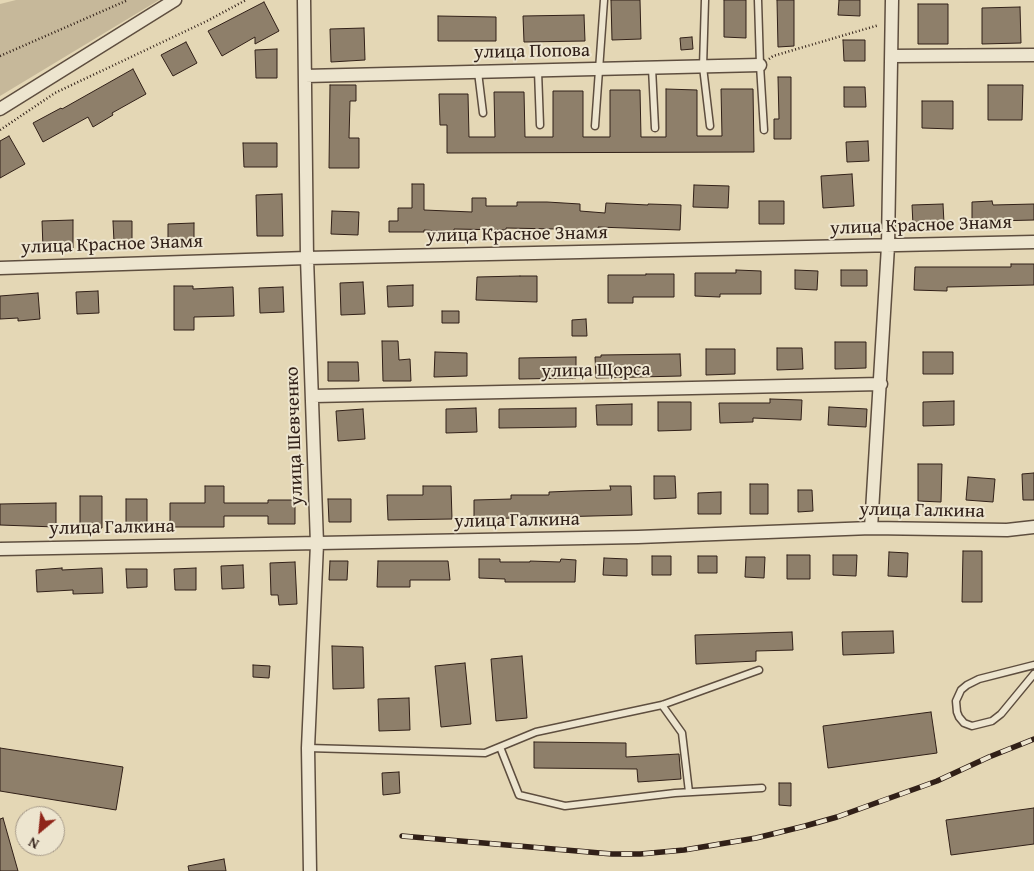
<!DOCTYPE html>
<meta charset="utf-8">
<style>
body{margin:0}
#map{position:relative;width:1034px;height:871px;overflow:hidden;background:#e4d7b5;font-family:"Gentium Book Plus",serif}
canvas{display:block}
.north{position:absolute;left:15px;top:806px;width:50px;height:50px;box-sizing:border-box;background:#ede5cf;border:1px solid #a29686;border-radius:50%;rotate:208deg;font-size:14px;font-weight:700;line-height:20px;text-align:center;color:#312018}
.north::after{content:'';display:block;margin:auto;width:18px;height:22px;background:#8f2418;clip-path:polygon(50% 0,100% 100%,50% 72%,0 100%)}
</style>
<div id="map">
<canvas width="1034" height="871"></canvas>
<div class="north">N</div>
</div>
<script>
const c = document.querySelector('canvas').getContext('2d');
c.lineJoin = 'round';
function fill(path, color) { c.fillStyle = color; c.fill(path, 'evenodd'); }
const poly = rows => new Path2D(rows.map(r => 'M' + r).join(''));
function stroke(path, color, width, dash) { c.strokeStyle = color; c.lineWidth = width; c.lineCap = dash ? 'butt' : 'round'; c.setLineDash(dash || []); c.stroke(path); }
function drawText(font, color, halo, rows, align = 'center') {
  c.font = font + ' "Gentium Book Plus",serif'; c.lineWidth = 4; c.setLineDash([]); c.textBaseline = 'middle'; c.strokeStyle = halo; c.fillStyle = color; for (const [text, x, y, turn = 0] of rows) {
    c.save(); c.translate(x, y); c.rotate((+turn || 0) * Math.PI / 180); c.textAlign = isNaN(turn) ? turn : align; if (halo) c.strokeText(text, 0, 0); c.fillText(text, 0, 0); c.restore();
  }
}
fill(poly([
 [16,0,159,0,0,96,0,4]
]), '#c6b89a');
const building = poly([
 [611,0,640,0,641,39,612,40,611,0],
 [724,0,746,0,746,38,724,37,724,0],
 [777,0,794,0,794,46,778,47,777,0],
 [839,0,860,0,860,16,838,15,839,0],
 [264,2,279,31,255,44,255,37,222,56,208,31,264,2],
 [918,4,948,4,948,44,918,44,918,4],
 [1020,7,1021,43,982,44,982,8,1020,7],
 [584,15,585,41,524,42,523,16,584,15],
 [438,16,496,17,496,41,438,41,438,16],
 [364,28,365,60,331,62,330,29,364,28],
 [692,37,693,49,681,50,680,38,692,37],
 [843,40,865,40,865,61,844,61,843,40],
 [186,42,197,63,173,76,161,55,186,42],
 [277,49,277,78,256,78,255,50,277,49],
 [133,69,146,94,112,113,113,115,93,127,88,117,43,142,33,123,61,108,62,109,133,69],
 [778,77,791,77,791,139,774,139,774,119,779,119,778,77],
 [330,85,356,85,356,101,350,101,349,138,359,138,359,168,329,168,330,85],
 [988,85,1023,85,1022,120,988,120,988,85],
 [844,87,865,87,866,107,844,107,844,87],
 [666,89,697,90,697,136,722,136,721,89,753,89,754,152,447,153,447,125,440,125,439,94,468,94,469,137,495,137,494,92,524,92,525,137,553,137,553,91,583,91,583,137,610,137,610,90,640,90,641,137,666,137,666,89],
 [922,101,953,101,953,129,922,128,922,101],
 [9,136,25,164,0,178,0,141,9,136],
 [868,141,869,161,847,162,846,142,868,141],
 [243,143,277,143,277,167,244,167,243,143],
 [852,174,854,206,823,208,821,176,852,174],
 [412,184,424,184,424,210,472,212,472,198,486,198,486,206,517,206,517,202,547,202,580,204,580,211,605,213,606,203,648,205,648,204,681,205,680,230,598,227,598,234,557,232,557,229,506,228,506,230,454,229,454,232,424,230,424,232,389,232,389,221,398,221,398,208,412,208,412,184],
 [694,185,729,186,728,208,693,207,694,185],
 [282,194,283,236,257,236,256,195,282,194],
 [759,201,784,201,784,224,759,224,759,201],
 [992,201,993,205,1034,204,1034,220,993,221,993,223,972,224,972,202,992,201],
 [943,204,944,223,913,225,912,205,943,204],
 [332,211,359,212,358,235,331,234,332,211],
 [73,220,73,248,43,248,42,221,73,220],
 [113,221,132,221,132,241,114,242,113,221],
 [194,223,194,244,168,245,168,224,194,223],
 [1011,264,1034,264,1034,285,947,287,947,291,914,290,915,267,1011,267,1011,264],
 [736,270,761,271,761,294,720,294,720,297,695,296,695,273,736,273,736,270],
 [795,270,818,271,817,290,795,289,795,270],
 [841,270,867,270,867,286,841,286,841,270],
 [646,274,674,274,674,297,633,297,633,303,608,303,608,275,646,275,646,274],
 [520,276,537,276,537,302,476,300,477,277,520,276],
 [363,282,365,314,341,315,340,283,363,282],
 [413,285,413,306,388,307,387,286,413,285],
 [174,286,193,286,193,289,233,287,234,316,194,317,194,330,174,330,174,286],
 [283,287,284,312,260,313,259,288,283,287],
 [98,291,99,313,77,314,76,292,98,291],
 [38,293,40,319,18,321,18,318,0,319,0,296,38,293],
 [442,311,459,311,459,323,442,323,442,311],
 [586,319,587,336,572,336,572,320,586,319],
 [382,341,398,341,399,360,410,359,411,381,383,381,382,341],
 [835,342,866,342,866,368,835,369,835,342],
 [777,348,802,348,803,369,777,370,777,348],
 [706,349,735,349,735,374,706,375,706,349],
 [435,352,467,353,467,376,434,377,435,352],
 [923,352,953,352,953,374,923,374,923,352],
 [680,354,681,376,596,378,595,357,601,357,601,355,680,354],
 [576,357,576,378,519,379,519,358,576,357],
 [328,362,358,362,359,381,328,381,328,362],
 [770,399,802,400,801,420,753,418,753,422,720,423,719,403,770,403,770,399],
 [954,401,954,425,923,426,923,402,954,401],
 [658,402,691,402,691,430,658,431,658,402],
 [632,404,632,425,597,425,596,405,632,404],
 [829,407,867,409,866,427,828,425,829,407],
 [476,408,477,432,446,433,446,409,476,408],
 [576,408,576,427,499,428,499,409,576,408],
 [363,409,365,439,338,441,336,411,363,409],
 [918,464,942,464,941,502,918,501,918,464],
 [1034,473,1034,500,1023,500,1022,474,1034,473],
 [654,476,675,476,676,498,654,499,654,476],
 [968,477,995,479,993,502,966,500,968,477],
 [750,484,768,484,768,514,750,514,750,484],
 [205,486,224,486,224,503,268,503,268,500,295,500,295,524,268,524,268,516,224,516,224,527,170,527,170,503,205,503,205,486],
 [423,486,451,486,452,519,388,520,387,495,423,495,423,486],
 [610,486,631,486,632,515,474,519,474,500,511,499,511,495,549,495,549,492,574,491,611,490,610,486],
 [798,490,812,490,813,511,798,512,798,490],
 [721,492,721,514,698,514,698,493,721,492],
 [80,496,102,496,102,528,80,528,80,496],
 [126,499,147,499,147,525,126,524,126,499],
 [328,499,351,499,351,522,329,522,328,499],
 [56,503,56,527,0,525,0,504,56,503],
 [963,551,982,551,982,602,962,602,963,551],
 [889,552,908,553,907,577,888,576,889,552],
 [787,555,810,555,810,579,787,579,787,555],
 [833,555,857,555,856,576,833,575,833,555],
 [652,556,671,556,671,575,652,575,652,556],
 [698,556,717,556,717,573,698,573,698,556],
 [746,557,765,557,764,578,745,577,746,557],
 [604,558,627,559,627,576,603,575,604,558],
 [479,559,500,559,500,562,530,562,530,561,560,562,561,559,576,560,575,582,505,582,505,579,479,578,479,559],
 [330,561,348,561,347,580,329,580,330,561],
 [378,561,448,561,450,580,410,580,410,587,377,587,378,561],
 [295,562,297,604,279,605,278,595,271,595,270,563,295,562],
 [243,565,244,588,222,589,221,566,243,565],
 [62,568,62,570,102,568,103,593,73,594,73,590,37,592,36,570,62,568],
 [196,568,196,590,175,590,174,569,196,568],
 [126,569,147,569,147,587,127,588,126,569],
 [893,631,894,653,843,655,842,632,893,631],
 [792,632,793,650,756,651,756,661,696,664,695,635,792,632],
 [332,646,363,647,364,688,333,689,332,646],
 [522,656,527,718,496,721,491,659,522,656],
 [465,663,471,724,441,727,435,666,465,663],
 [253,665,270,666,269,678,253,677,253,665],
 [409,698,410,730,379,731,378,699,409,698],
 [931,712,937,753,828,768,823,726,931,712],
 [534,742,626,743,626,757,679,754,681,779,638,782,637,769,534,768,534,742],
 [0,748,123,767,116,810,0,791,0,748],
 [399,772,400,793,383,795,382,773,399,772],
 [779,783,791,783,791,806,779,805,779,783],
 [1034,808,1034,844,951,855,946,820,1034,808],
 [3,818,18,871,0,871,0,819,3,818],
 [224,859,226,871,189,871,188,866,224,859]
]);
fill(building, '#8e7f6a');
stroke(building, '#312018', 1);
const service = poly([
 [705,0,703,67,710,126],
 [758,0,760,65,764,130],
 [652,68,655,128],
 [538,71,540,125],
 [478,72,483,113],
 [595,126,604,0],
 [1034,665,979,679,967,685,961,690,956,701,957,712,959,717,964,723,972,726,992,721,1001,714,1034,674],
 [662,705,682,733,689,792],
 [500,747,519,795,565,806,675,793,762,788],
 [308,748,485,753,536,732,662,705,759,670]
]);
const minor = poly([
 [304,0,307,258,317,544,308,748,310,871],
 [892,56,1034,55],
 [305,76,760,65],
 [0,109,175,0],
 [0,268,307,258,1034,242],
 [313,396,881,384],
 [871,528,888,246,892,0],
 [0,549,638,537,871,528,1007,530,1034,527]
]);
stroke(service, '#5e4e3f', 9);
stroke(minor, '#5e4e3f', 15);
stroke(poly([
 [0,56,128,0],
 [769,59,773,56,879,25],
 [0,130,55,93,207,21,246,0]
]), '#312018', 2.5, [1, 2.5]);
stroke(service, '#ede5cf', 6);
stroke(minor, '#ede5cf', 12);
const rail = poly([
 [402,836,612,854,640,854,684,850,756,838,805,826,837,817,937,781,989,757,1034,739]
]);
stroke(rail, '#312018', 5.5);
stroke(rail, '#ede5cf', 4, [11]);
drawText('19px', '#312018', '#ede5cf', [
 ["улица Попова",532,52,-1],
 ["улица Красное Знамя",921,226,-2],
 ["улица Красное Знамя",517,235,-1],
 ["улица Красное Знамя",112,245,-2],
 ["улица Щорса",596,371,-1],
 ["улица Шевченко",295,436,-92],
 ["улица Галкина",922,511,1],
 ["улица Галкина",517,521,-1],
 ["улица Галкина",112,528,-1]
]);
</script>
